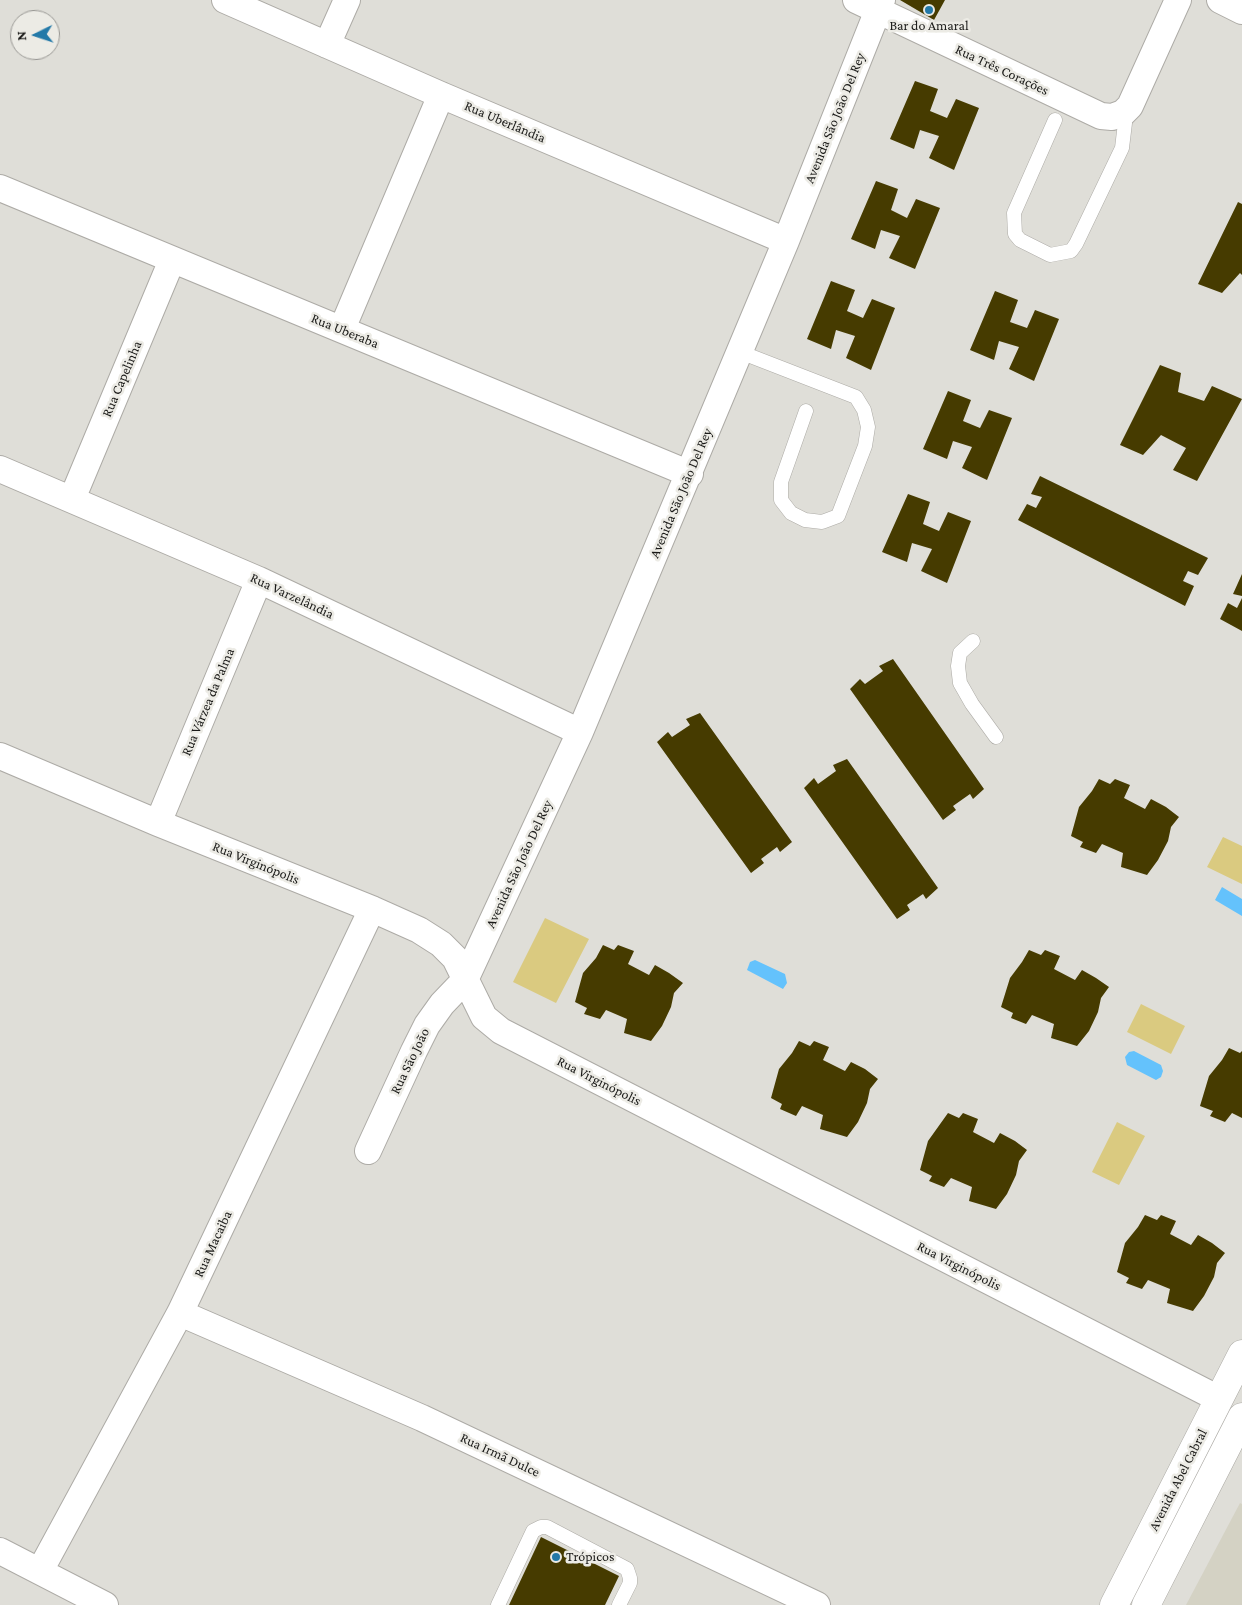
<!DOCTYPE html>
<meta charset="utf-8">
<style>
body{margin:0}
#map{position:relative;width:1242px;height:1605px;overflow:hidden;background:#dfded8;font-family:"Crimson Pro",serif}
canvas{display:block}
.north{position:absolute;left:10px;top:10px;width:50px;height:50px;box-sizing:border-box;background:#ecebe5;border:1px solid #989793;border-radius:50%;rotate:266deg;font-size:14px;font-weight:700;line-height:20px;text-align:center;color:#1a1a18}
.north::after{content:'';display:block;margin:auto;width:18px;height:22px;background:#2379a8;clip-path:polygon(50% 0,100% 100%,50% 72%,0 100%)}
</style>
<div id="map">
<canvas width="1242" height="1605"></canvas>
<div class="north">N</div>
</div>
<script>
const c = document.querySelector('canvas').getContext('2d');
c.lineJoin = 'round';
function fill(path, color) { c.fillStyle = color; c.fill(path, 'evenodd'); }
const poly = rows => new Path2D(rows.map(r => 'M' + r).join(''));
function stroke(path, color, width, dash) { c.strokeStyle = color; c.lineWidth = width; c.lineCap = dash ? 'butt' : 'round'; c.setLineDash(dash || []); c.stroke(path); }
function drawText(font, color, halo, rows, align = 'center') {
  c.font = font + ' "Crimson Pro",serif'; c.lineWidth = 5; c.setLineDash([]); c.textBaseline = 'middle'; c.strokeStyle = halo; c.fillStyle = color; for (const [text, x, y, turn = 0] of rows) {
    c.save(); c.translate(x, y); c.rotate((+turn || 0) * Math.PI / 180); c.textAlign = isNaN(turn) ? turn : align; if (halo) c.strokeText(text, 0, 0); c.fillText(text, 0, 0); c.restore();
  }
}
fill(poly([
 [1240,1503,1242,1504,1242,1605,1186,1605]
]), '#d4d2c4');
fill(poly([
 [1223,837,1242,846,1242,884,1207,867],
 [545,918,589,939,556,1003,513,982],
 [1141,1004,1185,1026,1171,1054,1127,1032],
 [1117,1122,1145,1136,1119,1185,1092,1172]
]), '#daca80');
fill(poly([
 [1222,887,1242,899,1242,916,1215,900],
 [755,960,785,974,787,983,783,989,747,970,750,962],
 [1134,1051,1161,1065,1163,1071,1161,1077,1156,1080,1127,1065,1125,1057,1129,1052]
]), '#64c2fc');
fill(poly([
 [900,0,945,0,934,20],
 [915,81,938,89,930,111,947,118,956,99,979,108,954,170,929,158,939,136,920,130,914,149,890,139],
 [876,181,898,189,891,210,907,218,916,199,940,208,915,269,889,258,900,236,881,230,875,249,851,239],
 [1238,202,1242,204,1242,275,1240,273,1222,293,1198,284],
 [831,281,855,290,847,311,863,318,872,299,895,308,871,370,846,358,855,336,836,330,831,349,807,339],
 [995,291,1018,300,1010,322,1027,328,1035,310,1059,319,1034,381,1009,369,1019,347,999,341,994,360,970,350],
 [1160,365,1181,373,1178,392,1204,401,1212,386,1242,399,1197,481,1173,470,1186,448,1161,435,1143,455,1120,445],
 [948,391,971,400,963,421,980,428,989,410,1012,418,987,480,962,468,972,447,953,441,947,459,923,449],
 [1040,476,1208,558,1198,575,1188,571,1183,581,1194,586,1185,606,1018,520,1027,504,1036,508,1042,497,1031,494],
 [908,494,930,502,923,524,939,531,948,512,971,521,947,583,921,571,932,549,912,543,907,562,882,552],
 [1242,574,1242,596,1233,594],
 [1242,598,1242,631,1220,619,1228,603,1237,608],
 [893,659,984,789,973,799,970,794,953,806,956,810,943,820,850,689,860,679,865,684,883,671,879,666],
 [700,713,792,842,780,852,777,847,761,859,764,863,751,873,657,742,668,732,672,737,690,725,686,719],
 [847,759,938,888,926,899,923,894,907,905,910,910,897,919,804,788,814,778,818,784,836,771,833,765],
 [1099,779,1110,784,1115,779,1130,785,1124,798,1145,809,1151,799,1166,807,1179,817,1171,827,1168,841,1158,860,1147,875,1121,867,1123,853,1102,844,1096,853,1080,847,1083,842,1071,836,1079,807,1092,791],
 [603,945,614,950,618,945,634,951,628,964,649,975,655,965,669,973,683,983,674,993,671,1007,662,1026,651,1041,624,1033,627,1019,606,1010,600,1019,584,1014,587,1008,575,1002,583,973,596,958],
 [1029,950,1041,955,1045,950,1060,956,1054,969,1075,980,1082,970,1096,978,1109,987,1101,998,1098,1012,1089,1031,1077,1046,1051,1038,1054,1024,1032,1015,1026,1024,1011,1018,1013,1013,1001,1007,1010,978,1022,962],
 [799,1041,810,1046,814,1041,829,1047,823,1060,845,1071,851,1062,865,1069,878,1079,870,1089,867,1103,858,1122,847,1137,820,1129,823,1115,802,1106,796,1116,780,1109,782,1104,771,1098,779,1069,792,1053],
 [1229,1048,1240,1053,1242,1051,1242,1118,1232,1113,1225,1122,1210,1116,1213,1111,1200,1106,1209,1076,1222,1060],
 [948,1113,959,1118,963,1113,978,1119,973,1132,994,1143,1000,1133,1015,1141,1027,1150,1019,1161,1016,1175,1007,1194,996,1209,969,1201,972,1187,951,1178,944,1187,929,1181,932,1176,920,1170,928,1141],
 [1145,1215,1157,1220,1161,1215,1176,1221,1170,1234,1191,1245,1198,1235,1212,1243,1225,1253,1217,1263,1214,1277,1204,1296,1193,1311,1167,1303,1170,1289,1148,1280,1142,1289,1126,1283,1129,1278,1117,1272,1125,1243,1138,1227],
 [541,1537,619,1576,605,1605,509,1605]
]), '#463b00');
const service = poly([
 [1055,120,1014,213,1015,234,1020,240,1050,255,1071,251,1076,244,1122,148,1125,123,1123,113],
 [740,352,856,397,864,410,868,427,865,446,838,516,822,522,805,520,791,513,781,500,781,482,806,411],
 [973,641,960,653,958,666,960,683,972,704,996,737],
 [498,1605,533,1531,541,1527,547,1527,627,1569,630,1578,630,1583,619,1605]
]);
const minor = poly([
 [225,0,441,95,786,241],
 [856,0,1101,116,1112,117,1123,113,1130,106,1178,0],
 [1220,0,1242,11],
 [327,45,347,0],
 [0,188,690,474],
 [342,329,441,95],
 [0,469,259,580,580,732],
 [72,499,172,260],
 [0,756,158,823,372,909,419,930,441,944,455,958,484,1017,501,1031,1219,1399],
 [158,823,259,580],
 [368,1151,414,1051,427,1025,442,1004,465,980,580,732,786,241,882,0],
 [180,1313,422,1418,817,1605],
 [0,1551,105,1605],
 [40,1571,180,1313,372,909]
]);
const secondary = poly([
 [1114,1605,1242,1354],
 [1146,1605,1242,1417]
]);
stroke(service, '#adaba6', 15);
stroke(minor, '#adaba6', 28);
stroke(secondary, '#adaba6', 29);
stroke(service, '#fff', 14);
stroke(minor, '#fff', 26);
stroke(secondary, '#fff', 28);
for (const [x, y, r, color] of [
 [929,10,5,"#2379a8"],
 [556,1557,5,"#2379a8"]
]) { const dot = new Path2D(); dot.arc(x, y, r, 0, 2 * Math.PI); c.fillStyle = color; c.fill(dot); stroke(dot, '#ecebe5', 2); }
drawText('14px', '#1a1a18', '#ecebe5', [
 ["Bar do Amaral",929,26],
 ["Trópicos",566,1557,"left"]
]);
drawText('14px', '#1a1a18', '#ecebe5', [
 ["Rua Três Corações",1002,70,25],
 ["Avenida São João Del Rey",835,118,-68],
 ["Rua Uberlândia",505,122,23],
 ["Rua Uberaba",345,331,22],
 ["Rua Capelinha",122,379,-67],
 ["Avenida São João Del Rey",681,493,-67],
 ["Rua Varzelândia",292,596,25],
 ["Rua Várzea da Palma",208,702,-67],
 ["Rua Virginópolis",256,863,22],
 ["Avenida São João Del Rey",519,864,-65],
 ["Rua São João",410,1061,-64],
 ["Rua Virginópolis",599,1081,27],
 ["Rua Macaiba",213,1244,-65],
 ["Rua Virginópolis",959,1266,27],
 ["Rua Irmã Dulce",500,1455,25],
 ["Avenida Abel Cabral",1178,1480,-63]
]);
</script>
